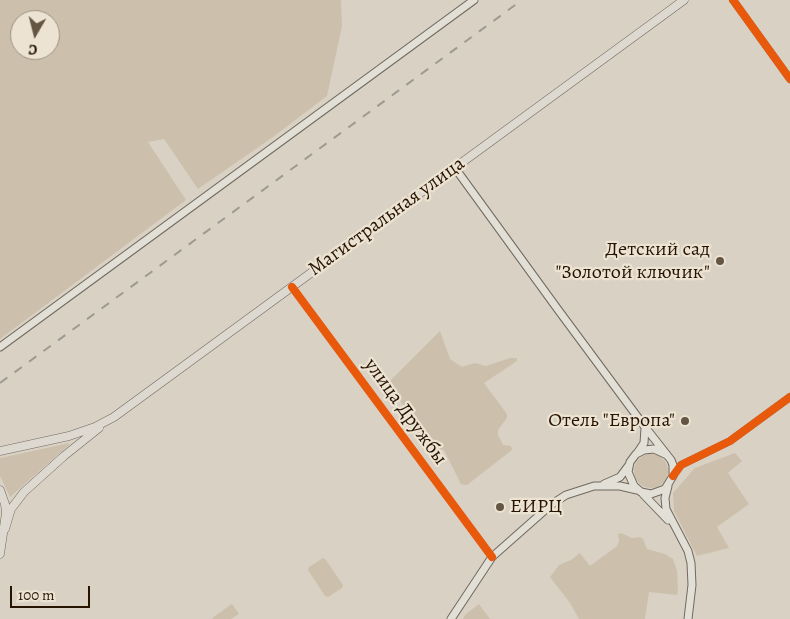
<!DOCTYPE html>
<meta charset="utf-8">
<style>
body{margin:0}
#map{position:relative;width:790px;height:619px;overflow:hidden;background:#d9d1c3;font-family:Alegreya,serif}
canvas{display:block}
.north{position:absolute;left:10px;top:10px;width:50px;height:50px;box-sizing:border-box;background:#ece3d3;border:1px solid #9d907f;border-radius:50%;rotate:188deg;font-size:14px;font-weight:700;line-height:20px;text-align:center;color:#271400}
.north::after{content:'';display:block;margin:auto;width:18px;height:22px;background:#655644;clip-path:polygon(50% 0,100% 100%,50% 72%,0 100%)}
.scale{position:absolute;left:10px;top:586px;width:80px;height:22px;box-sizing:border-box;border:2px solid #271400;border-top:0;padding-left:6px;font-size:15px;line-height:18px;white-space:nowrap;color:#271400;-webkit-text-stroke:4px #ece3d3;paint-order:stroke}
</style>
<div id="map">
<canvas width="790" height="619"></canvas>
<div class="north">С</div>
<div class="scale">100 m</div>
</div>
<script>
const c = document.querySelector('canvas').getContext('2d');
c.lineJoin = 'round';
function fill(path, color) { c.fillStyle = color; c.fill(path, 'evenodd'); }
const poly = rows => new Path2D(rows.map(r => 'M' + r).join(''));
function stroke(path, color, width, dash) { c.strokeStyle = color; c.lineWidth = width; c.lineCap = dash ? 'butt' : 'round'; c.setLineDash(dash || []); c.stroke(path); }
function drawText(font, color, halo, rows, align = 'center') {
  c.font = font + ' Alegreya,serif'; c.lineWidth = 4.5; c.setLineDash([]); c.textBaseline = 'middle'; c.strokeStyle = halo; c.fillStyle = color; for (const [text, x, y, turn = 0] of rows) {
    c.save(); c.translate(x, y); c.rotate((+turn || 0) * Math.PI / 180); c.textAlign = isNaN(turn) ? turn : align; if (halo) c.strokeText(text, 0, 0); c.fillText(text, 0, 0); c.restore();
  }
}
fill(poly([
 [0,0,341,0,342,26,327,96,273,137,198,189,164,139,148,142,186,200,0,339],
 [20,20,50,20,50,50,20,50],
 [440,331,450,359,462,367,475,363,486,366,510,358,517,358,517,361,484,383,507,414,507,418,498,430,498,435,503,445,511,446,512,450,467,485,461,484,444,450,432,447,418,420,403,405,388,383],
 [69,443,69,445,10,497,0,476,0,458],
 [735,453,742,461,728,473,749,504,717,527,729,548,697,556,674,511,673,493,695,468],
 '634 471a17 17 0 1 1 34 0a17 17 0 1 1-34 0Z',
 [621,533,632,538,640,537,643,539,647,549,665,554,673,559,677,571,678,589,677,595,649,592,645,619,579,619,570,603,550,577,559,565,571,560,580,553,590,566,617,546,619,541,618,534],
 [323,558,326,560,343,585,342,588,328,597,325,596,308,570,309,567],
 [232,604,239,614,231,619,213,619,212,618],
 [479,604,490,619,463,619,466,614]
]), '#ccc0ad');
const minor = poly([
 [292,287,492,557]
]);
const tertiary = poly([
 [733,0,790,79],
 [673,476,681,465,730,441,790,397]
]);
const secondary = poly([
 [455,168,559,311,645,427,667,455,671,460,673,465,673,476,665,489,651,494,641,492,634,486,628,472,630,462,636,454,644,450,654,449,667,455],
 [0,347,474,0],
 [638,452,644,443,645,428],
 [604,484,620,477,629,465],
 [668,486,665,498,666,509,688,551,691,563,692,585,688,619],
 [643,494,668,520],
 [451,619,492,557,552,504,566,495,594,486,620,486,637,490]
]);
const primary = poly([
 [0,451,69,436,95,427,114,417,684,0],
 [0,490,5,504,6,513,0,554],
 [5,529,11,509,24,492,64,456,99,428]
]);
stroke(minor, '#8a8379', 7);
stroke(tertiary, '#8a8379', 8);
stroke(secondary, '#70695f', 9);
stroke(primary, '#70695f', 9);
stroke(minor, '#e2dfd7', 5);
stroke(tertiary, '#e2dfd7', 6);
stroke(secondary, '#e2dfd7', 7);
stroke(primary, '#ddd9d1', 8);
stroke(poly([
 [0,383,522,0]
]), '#9e9992', 2, [9, 9]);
stroke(poly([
 [733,0,790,79],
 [292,287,492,557],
 [673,476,681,465,730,441,790,397]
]), '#e8590c', 8);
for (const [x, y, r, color] of [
 [720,261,5,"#655644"],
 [685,421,5,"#655644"],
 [500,507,5,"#655644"]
]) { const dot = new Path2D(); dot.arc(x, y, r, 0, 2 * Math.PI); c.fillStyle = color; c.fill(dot); stroke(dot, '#ece3d3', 2); }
drawText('20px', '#271400', '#ece3d3', [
 ["Магистральная улица",387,217,-36],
 ["улица Дружбы",405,412,54]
]);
drawText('20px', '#271400', '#ece3d3', [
 ["Детский сад",710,250],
 ["\"Золотой ключик\"",710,273],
 ["Отель \"Европа\"",675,421],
 ["ЕИРЦ",510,507,"left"]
], 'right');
</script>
